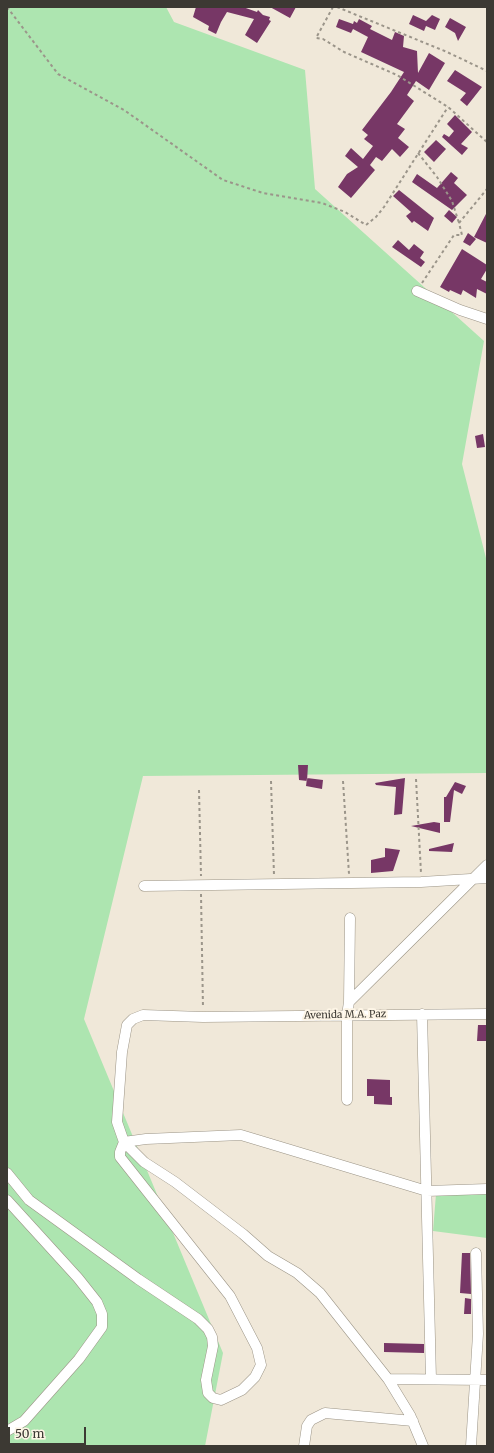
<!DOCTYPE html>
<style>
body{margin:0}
#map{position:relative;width:494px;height:1453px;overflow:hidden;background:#f0e8d9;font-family:Merriweather,serif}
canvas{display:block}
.frame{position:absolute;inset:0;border:8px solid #3c3933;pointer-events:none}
.scale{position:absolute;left:8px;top:1427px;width:78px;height:18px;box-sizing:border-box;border:2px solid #3c3933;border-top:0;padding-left:5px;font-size:12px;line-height:14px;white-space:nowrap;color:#3c3933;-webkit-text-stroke:3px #fdf5e6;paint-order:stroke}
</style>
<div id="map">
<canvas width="494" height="1453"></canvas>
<div class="frame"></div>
<div class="scale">50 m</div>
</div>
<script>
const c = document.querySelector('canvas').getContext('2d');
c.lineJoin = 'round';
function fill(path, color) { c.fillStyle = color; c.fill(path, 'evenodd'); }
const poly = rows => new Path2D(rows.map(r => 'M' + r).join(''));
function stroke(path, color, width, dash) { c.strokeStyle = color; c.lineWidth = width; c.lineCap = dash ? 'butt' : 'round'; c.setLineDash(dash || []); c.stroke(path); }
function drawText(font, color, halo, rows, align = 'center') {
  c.font = font + ' Merriweather,serif'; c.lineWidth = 4; c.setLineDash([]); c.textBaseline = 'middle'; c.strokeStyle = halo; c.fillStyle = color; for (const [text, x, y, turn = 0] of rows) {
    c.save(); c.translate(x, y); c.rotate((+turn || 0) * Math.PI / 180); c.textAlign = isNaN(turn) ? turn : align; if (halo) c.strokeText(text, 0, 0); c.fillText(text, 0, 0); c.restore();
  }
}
fill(poly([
 [7,7,166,7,174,22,305,70,315,189,484,341,462,464,487,562,487,773,143,776,84,1019,223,1353,205,1446,7,1446],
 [487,1192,487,1238,433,1231,436,1194]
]), '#ade5b0');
fill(poly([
 [196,7,243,7,257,12,258,10,263,15,270,17,269,20,271,21,257,43,245,35,254,19,227,12,221,22,216,34,208,30,209,26,193,17],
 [270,7,296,7,290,18],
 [413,15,426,21,432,15,440,19,435,30,426,26,424,31,409,24],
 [450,18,466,27,458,41,455,33,445,27],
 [339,19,353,24,354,21,357,23,359,19,372,26,370,29,392,40,395,32,404,36,403,47,417,51,418,73,429,53,445,63,429,90,416,81,407,95,414,101,397,124,405,129,398,138,409,147,400,157,392,149,382,161,376,157,370,165,375,170,351,198,338,187,347,174,358,167,345,156,351,148,363,159,373,146,364,139,368,135,362,130,391,92,404,72,361,52,368,37,353,29,351,33,336,27],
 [455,70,482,87,467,106,460,100,466,93,447,81],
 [455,115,472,132,461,144,468,148,462,155,442,137,444,134,449,137,454,131,447,124],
 [436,140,446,149,434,162,424,152],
 [451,172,458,178,454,183,467,195,452,210,412,182,417,174,437,188],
 [399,190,434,218,428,231,414,221,412,223,406,216,411,212,393,196],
 [449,210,457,217,452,223,444,216],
 [487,212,487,243,474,237],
 [468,233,476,239,470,246,463,242],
 [398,240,409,250,414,244,424,252,420,258,425,262,421,267,392,247],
 [462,249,487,265,487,269,481,279,487,282,487,294,477,289,476,298,463,290,461,295,450,290,449,292,440,287],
 [483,434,485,447,477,448,475,436],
 [298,765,308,765,307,781,299,780],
 [307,778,323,780,322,789,306,786],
 [405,778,402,814,394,815,396,787,376,785,375,783],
 [455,782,466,786,462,794,454,790,450,822,444,822,444,797,446,797],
 [434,822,440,823,440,833,411,826],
 [454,843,452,852,429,851,429,849],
 [385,848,400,850,393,871,371,873,371,860,385,857],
 [478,1025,487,1025,487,1041,477,1041],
 [367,1079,390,1080,390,1097,392,1097,392,1105,374,1104,374,1096,367,1096],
 [462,1253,470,1253,471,1294,460,1293],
 [465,1298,471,1299,471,1314,464,1314],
 [384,1343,424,1344,424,1353,384,1352]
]), '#773766');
const street = poly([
 [417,291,460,310,487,319],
 [144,886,421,882,487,878],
 [349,1002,350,918],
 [422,1014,431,1379],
 [487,1014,203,1017,143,1015,133,1019,127,1025,122,1052,117,1122,124,1142,144,1162,175,1182,243,1234,268,1256,297,1273,320,1293,388,1379,487,1380],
 [347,1100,347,1015,349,1002,487,865],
 [7,1173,29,1200,138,1279,198,1319,208,1329,212,1337,213,1346,206,1380,208,1393,213,1398,221,1400,242,1390,255,1377,261,1365,257,1348,230,1296,120,1157,120,1152,124,1142,146,1139,241,1135,427,1191,487,1189],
 [7,1200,78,1278,97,1302,102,1314,102,1327,79,1359,24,1421,7,1431],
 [388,1379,410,1415,423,1446],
 [304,1446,307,1426,311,1420,325,1413,413,1421],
 [471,1446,478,1334,476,1253]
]);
stroke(street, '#9b9486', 11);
stroke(poly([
 [7,7,58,74,124,110,223,180,263,193,322,203,345,212,366,225,376,217,384,207,448,107],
 [333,7,316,38,323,39,344,52,397,75,448,107,487,142],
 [337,7,447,52,487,71],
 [418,153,437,177,452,201,459,223],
 [422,283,454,235,462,235,459,223,487,189],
 [416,779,421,873],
 [271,781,274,875],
 [343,781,349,874],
 [199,790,201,876],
 [201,894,203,1008]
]), '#9b958a', 2, [3, 3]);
stroke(street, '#fff', 10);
drawText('10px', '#3c3933', '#fdf5e6', [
 ["Avenida M.A. Paz",345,1015,-1]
]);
</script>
